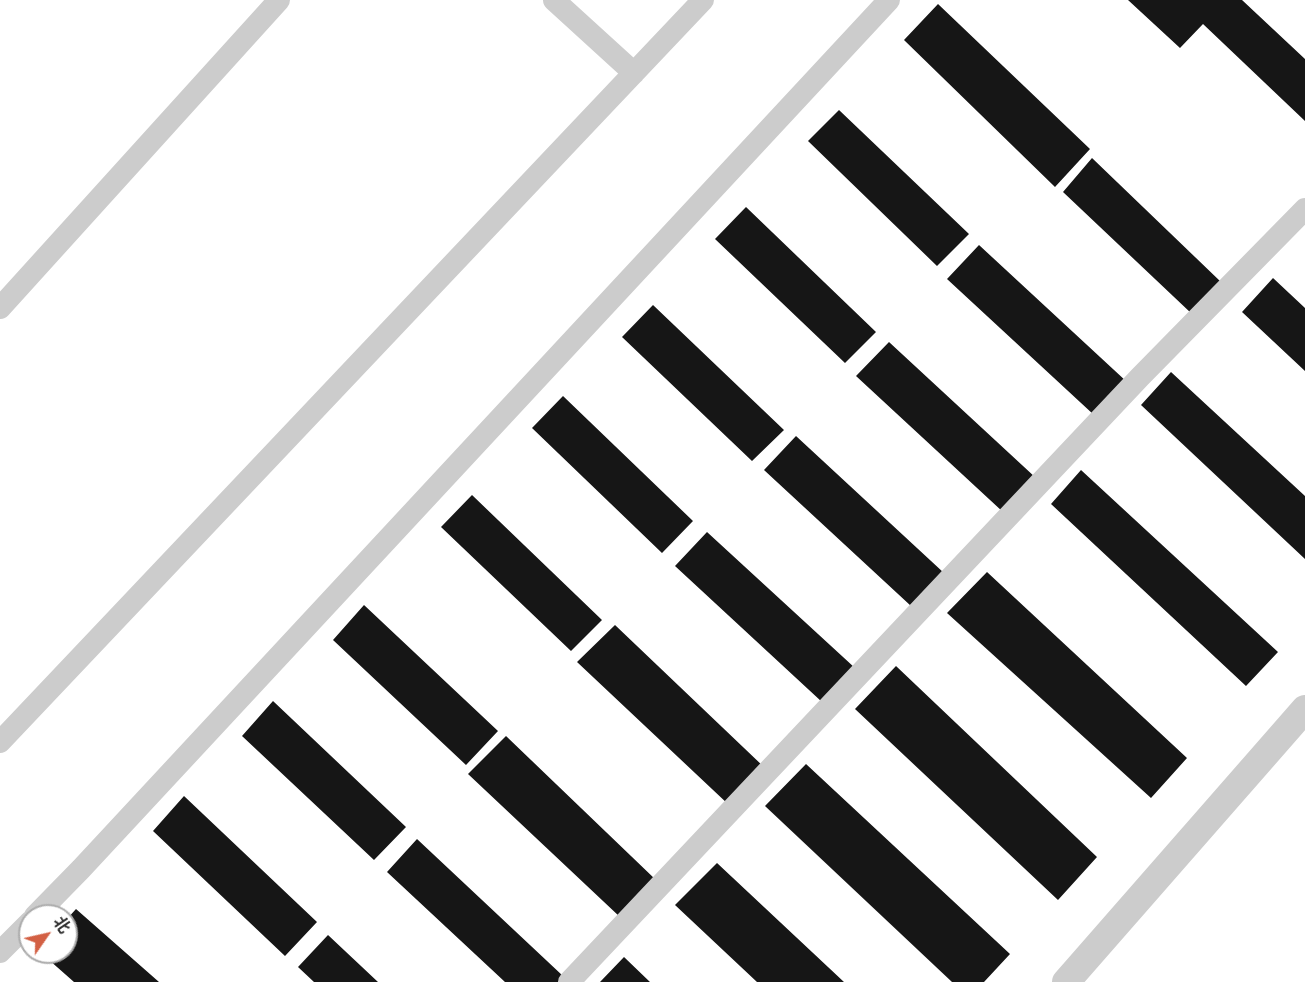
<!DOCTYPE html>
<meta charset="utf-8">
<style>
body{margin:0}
#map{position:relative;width:1305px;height:982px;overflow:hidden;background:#fff;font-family:"Nunito Sans","Noto Sans SC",sans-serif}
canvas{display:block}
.north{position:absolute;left:18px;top:904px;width:60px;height:60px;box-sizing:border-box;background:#fff;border:2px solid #acacac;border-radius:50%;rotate:56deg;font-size:16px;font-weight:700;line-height:24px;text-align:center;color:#2f2f2f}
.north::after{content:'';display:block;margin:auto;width:21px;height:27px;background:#d36044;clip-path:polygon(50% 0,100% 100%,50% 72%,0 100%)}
</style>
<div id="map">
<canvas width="1305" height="982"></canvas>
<div class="north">北</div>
</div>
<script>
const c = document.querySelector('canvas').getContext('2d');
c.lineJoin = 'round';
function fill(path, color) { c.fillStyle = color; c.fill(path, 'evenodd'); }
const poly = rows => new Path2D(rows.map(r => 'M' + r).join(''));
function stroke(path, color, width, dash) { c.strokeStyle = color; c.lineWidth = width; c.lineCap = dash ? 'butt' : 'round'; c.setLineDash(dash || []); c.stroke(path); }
fill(poly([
 [1128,0,1242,0,1305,59,1305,121,1203,24,1180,48],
 [938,4,1090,149,1055,187,904,40],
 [839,110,969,234,937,266,808,141],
 [1092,158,1221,282,1192,314,1063,192],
 [746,207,876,332,845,363,715,239],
 [979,245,1127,382,1094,415,947,279],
 [1273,278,1305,308,1305,371,1242,312],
 [653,305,784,430,752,461,622,337],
 [889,342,1036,478,1003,512,856,376],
 [1171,372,1305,496,1305,559,1141,405],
 [563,396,693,521,662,553,532,428],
 [796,436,944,573,911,606,764,470],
 [1081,470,1278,652,1246,686,1051,504],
 [472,495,602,620,571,651,441,527],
 [707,532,855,668,822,702,675,566],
 [987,572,1187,758,1151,798,947,613],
 [364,605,498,731,466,765,333,640],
 [615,625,765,768,729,805,577,662],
 [896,666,1097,857,1058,900,855,709],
 [273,701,406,827,374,860,242,736],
 [506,736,656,880,620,917,468,774],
 [806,764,1010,954,984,982,952,982,765,806],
 [184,796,317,922,285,956,153,831],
 [417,839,563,976,558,982,505,982,387,872],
 [717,863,844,982,757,982,675,905],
 [76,909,159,982,74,982,40,952,66,952,66,920],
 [328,935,378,982,314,982,298,967],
 [624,957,650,982,600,982]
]), '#161616');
stroke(poly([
 [554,0,634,73],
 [0,308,279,0],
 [0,742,703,0],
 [35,916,81,869,889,0],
 [0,952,30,922],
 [569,982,1140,377,1305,209]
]), '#ccc', 22);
stroke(poly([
 [1066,982,1305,709]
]), '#ccc', 28);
</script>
